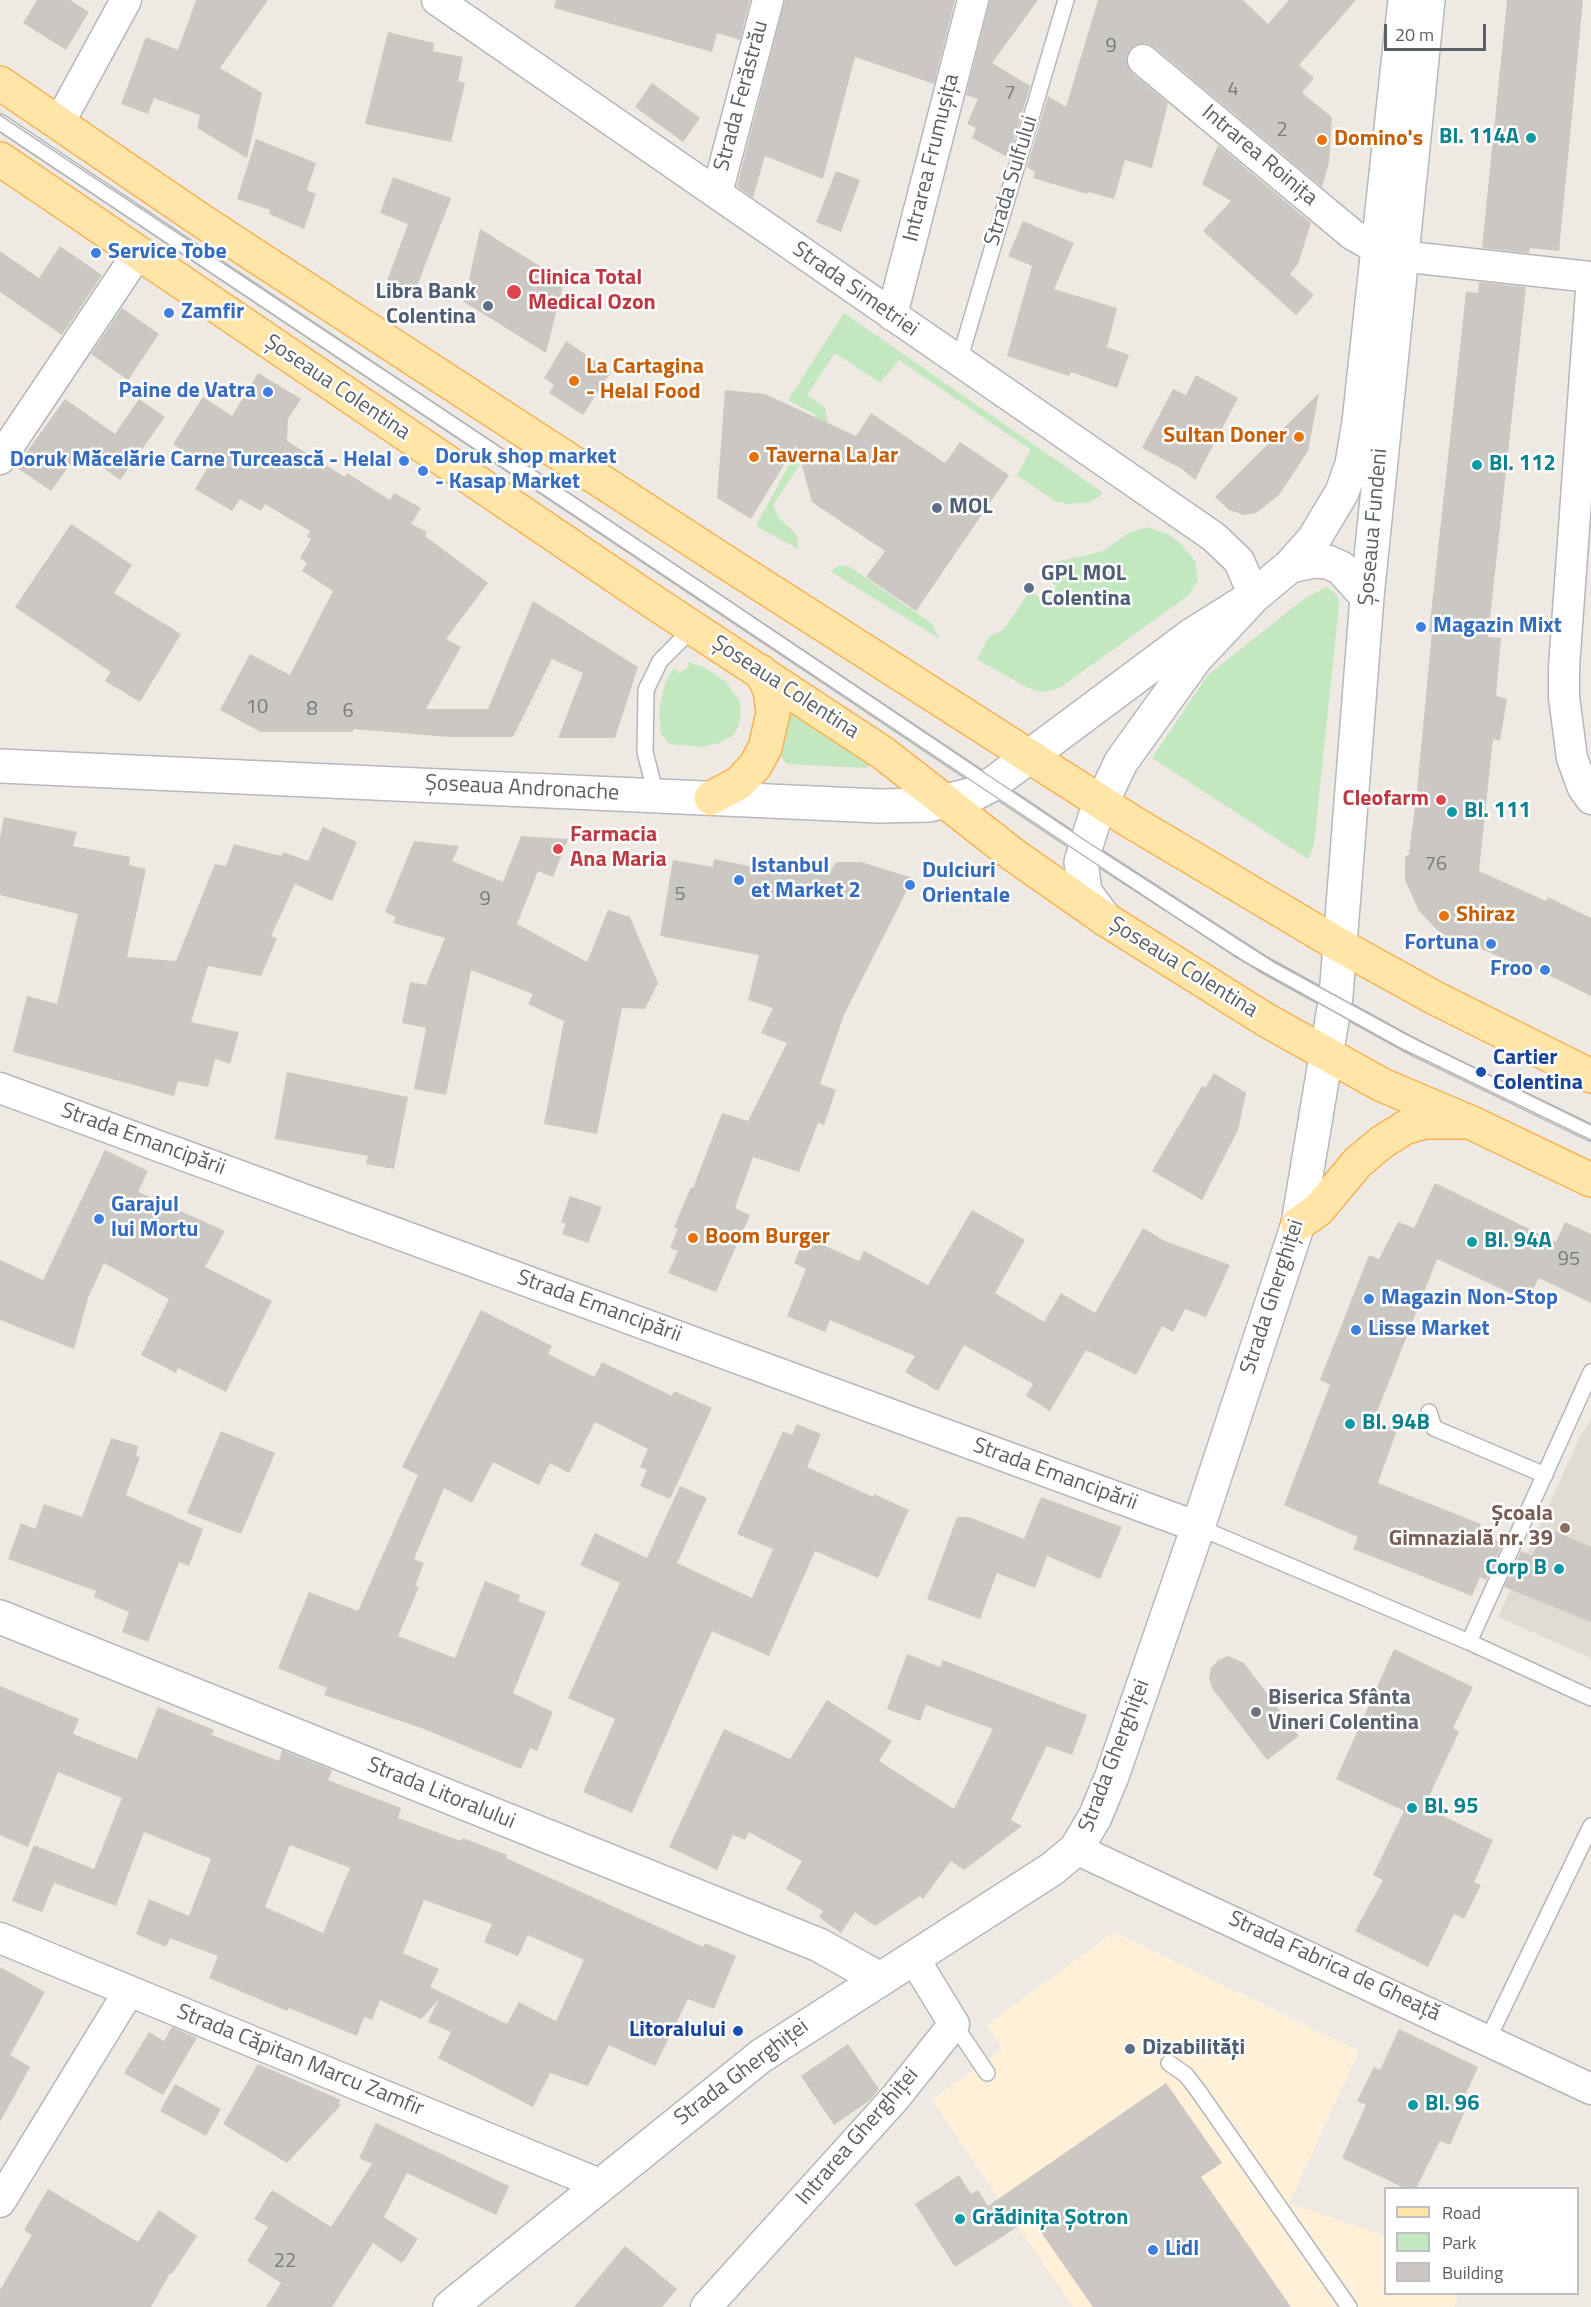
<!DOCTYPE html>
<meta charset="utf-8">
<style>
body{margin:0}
#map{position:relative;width:1591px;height:2307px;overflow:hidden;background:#eeeae3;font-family:"Titillium Web",sans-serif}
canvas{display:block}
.legend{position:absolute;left:1384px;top:2187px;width:195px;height:108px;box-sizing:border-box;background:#fff;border:2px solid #bdbfc1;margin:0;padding:8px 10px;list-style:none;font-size:18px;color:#5b6064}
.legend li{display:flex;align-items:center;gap:12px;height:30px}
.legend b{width:30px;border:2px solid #bdbfc1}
.scale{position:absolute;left:1384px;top:24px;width:102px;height:27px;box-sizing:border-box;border:3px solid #5b6064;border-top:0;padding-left:8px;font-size:18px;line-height:21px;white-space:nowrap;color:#5b6064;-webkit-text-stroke:4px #fff;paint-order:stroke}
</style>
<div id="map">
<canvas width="1591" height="2307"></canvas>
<ul class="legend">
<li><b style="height:8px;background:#ffe5a7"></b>Road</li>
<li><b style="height:16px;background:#c3e7be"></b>Park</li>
<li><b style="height:16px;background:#cbc7c2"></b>Building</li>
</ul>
<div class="scale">20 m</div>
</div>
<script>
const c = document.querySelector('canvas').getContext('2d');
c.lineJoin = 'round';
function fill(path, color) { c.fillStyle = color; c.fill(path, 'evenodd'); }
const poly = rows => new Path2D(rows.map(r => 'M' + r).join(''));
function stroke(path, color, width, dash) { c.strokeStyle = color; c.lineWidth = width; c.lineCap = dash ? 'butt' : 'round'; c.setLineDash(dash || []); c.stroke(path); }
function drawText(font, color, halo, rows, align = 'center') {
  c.font = font + ' "Titillium Web",sans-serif'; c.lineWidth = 5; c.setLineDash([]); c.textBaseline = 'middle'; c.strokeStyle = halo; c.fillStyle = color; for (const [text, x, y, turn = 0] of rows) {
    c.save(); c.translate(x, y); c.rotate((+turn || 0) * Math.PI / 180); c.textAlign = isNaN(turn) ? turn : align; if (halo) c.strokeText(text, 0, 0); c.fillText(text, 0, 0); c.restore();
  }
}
fill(poly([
 [1114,1932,1359,2051,1289,2203,1385,2236,1386,2294,1458,2294,1454,2307,1073,2307,932,2100,1003,2049,987,2025]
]), '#fff0d7');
fill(poly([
 [1591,1419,1591,1658,1498,1617,1579,1439]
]), '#e0dcd3');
fill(poly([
 [844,313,1102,492,1101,495,1090,502,1069,504,1055,501,1017,475,1031,450,899,360,880,383,835,353,807,395,825,408,828,422,773,505,779,518,797,535,798,549,756,526,816,415,788,400],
 [1147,527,1167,534,1180,543,1195,561,1198,580,1189,595,1061,687,1053,690,1041,692,1028,688,977,659,989,637,1004,629,1030,591,1047,602,1057,586,1041,576,1050,563,1101,552,1129,533],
 [840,565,850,567,931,623,940,639,830,571],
 [1326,587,1332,590,1338,597,1339,605,1314,844,1308,859,1152,758,1208,675,1304,599],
 [688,662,704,667,725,681,739,700,741,712,738,727,732,736,719,743,702,747,670,744,661,734,659,711,665,683,674,668,678,673,689,667],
 [794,712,868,762,868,768,787,764,782,758,783,744,789,717]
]), '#c3e7be');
fill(poly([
 [37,0,70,0,89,12,66,50,23,23],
 [196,0,268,0,220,68,262,93,247,158,197,128,200,115,154,98,148,114,121,104,146,37,178,50],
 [556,0,750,0,740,40,717,33,712,52,554,8],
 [785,0,955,0,934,84,855,57,823,179,765,156,753,198,737,186],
 [990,0,1038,0,992,63,1030,86,1009,158,972,138,976,128,967,124,978,99,966,95],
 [1098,0,1243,0,1268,24,1289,0,1356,0,1299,65,1314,78,1302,93,1332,117,1329,163,1322,187,1154,47,1145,43,1130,49,1126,58,1132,73,1168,103,1152,168,1125,160,1114,199,1088,192,1087,194,1033,178,1035,172,1027,167,1048,96,1066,107],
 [1507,0,1583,0,1559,251,1530,248,1529,253,1482,248],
 [388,32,434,43,433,51,463,57,458,81,465,83,451,142,365,124],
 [652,83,700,118,683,142,635,107],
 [256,139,316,163,307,190,316,194,304,229,269,214,270,210,237,199],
 [1218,145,1311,223,1298,264,1290,274,1314,295,1296,315,1203,231,1231,201,1202,184],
 [836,171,860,180,841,232,816,222],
 [393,177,451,198,412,299,385,286,408,224,380,213],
 [1023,221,1074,243,1054,289,1117,308,1107,347,1129,355,1117,388,1071,372,1069,376,1007,356,1032,266,1008,256],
 [480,229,564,281,546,353,464,302],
 [60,246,102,275,62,335,0,292,0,251,39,278],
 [1479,282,1526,287,1488,637,1501,638,1496,696,1507,699,1500,741,1493,739,1479,871,1546,901,1548,897,1591,918,1591,996,1520,961,1518,965,1457,938,1452,941,1437,930,1419,911,1405,880,1405,857,1409,854,1417,790,1432,632,1429,632,1466,292,1478,293],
 [122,308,159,334,128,380,91,354],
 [566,341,611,372,583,415,549,393,554,385,544,378],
 [258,373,301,399,288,419,287,441,345,477,347,473,390,500,394,493,421,508,411,524,427,532,425,536,488,583,446,639,461,647,426,709,488,709,533,601,638,667,615,738,558,738,583,673,552,659,513,737,449,737,354,729,352,732,261,732,220,710,250,654,290,675,333,591,302,571,307,563,300,558,311,539,307,537,310,531,265,504,261,511,240,499,232,511,195,489,208,467,173,444,203,397,232,416],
 [1196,375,1238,398,1195,480,1182,469,1142,448,1173,389,1186,395],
 [725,390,765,394,856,436,871,413,945,463,960,442,1009,475,916,611,866,577,885,551,812,502,796,445,751,519,717,498],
 [1319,393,1308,451,1279,495,1256,513,1244,515,1229,510,1215,497],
 [65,399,115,434,139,399,165,417,120,480,80,451,51,491,16,467],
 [71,524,132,565,114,593,181,634,140,702,105,681,111,672,15,607],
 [4,817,77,832,73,846,130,857,129,865,146,869,127,957,176,961,215,864,226,866,234,844,281,856,283,852,308,861,323,827,357,842,332,901,295,884,271,936,277,938,261,976,208,966,191,1022,239,1032,230,1064,215,1059,208,1087,178,1081,174,1096,13,1052,27,996,57,1004,78,914,0,895,0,838],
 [521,836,568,839,553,877,538,871,517,924,587,962,608,910,630,917,658,983,645,1009,622,1008,597,1134,544,1124,564,1021,528,1004,533,994,471,970,446,1095,414,1089,426,1028,402,1023,410,982,426,985,445,938,393,923,396,917,385,912,414,841,459,846,452,861,503,882],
 [714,859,778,872,779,869,828,875,836,862,861,862,913,878,844,1015,820,1084,836,1090,824,1125,818,1123,799,1172,753,1157,735,1208,750,1215,716,1292,668,1273,678,1251,670,1248,678,1228,674,1227,691,1187,693,1188,722,1113,748,1121,787,1043,761,1033,773,1008,748,1000,759,955,660,936,673,860,713,867],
 [287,1072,408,1097,394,1169,366,1164,368,1156,275,1139],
 [1214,1073,1246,1093,1238,1130,1202,1200,1152,1171,1202,1086,1206,1087],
 [105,1150,148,1171,138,1192,225,1231,205,1267,272,1301,226,1392,178,1368,176,1373,141,1355,169,1299,104,1263,88,1298,74,1349,0,1320,0,1260,43,1280],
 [1435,1183,1556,1242,1565,1222,1591,1234,1591,1303,1539,1278,1527,1301,1437,1259,1374,1420,1397,1430,1378,1483,1481,1524,1478,1533,1503,1543,1486,1580,1480,1577,1472,1596,1353,1549,1358,1537,1284,1505,1330,1385,1320,1380,1369,1255,1379,1259,1398,1222,1414,1228],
 [570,1196,602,1207,588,1243,562,1234,566,1224,561,1222],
 [972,1210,1025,1240,995,1293,1044,1322,1061,1293,1095,1313,1143,1228,1165,1241,1230,1265,1206,1317,1185,1309,1173,1332,1162,1326,1136,1375,1086,1350,1050,1411,1026,1396,1033,1384,964,1345,938,1391,905,1372,915,1356,830,1320,825,1332,787,1316,806,1269,794,1263,805,1237,859,1261,864,1251,928,1285],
 [481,1310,552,1346,548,1354,594,1377,602,1362,672,1396,674,1391,712,1408,670,1499,640,1486,647,1470,640,1467,648,1449,595,1422,569,1473,550,1463,539,1485,493,1462,472,1503,444,1488,414,1559,424,1563,415,1586,419,1587,398,1636,455,1658,485,1581,520,1595,518,1601,546,1612,513,1693,553,1712,537,1751,530,1748,521,1769,424,1729,324,1695,327,1688,278,1668,309,1592,358,1611,418,1475,402,1467],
 [797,1424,821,1434,807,1467,873,1497,874,1494,909,1510,878,1578,815,1551,769,1656,712,1631,632,1813,583,1792,615,1719,568,1698,620,1583,580,1565,595,1533,647,1558,680,1486,707,1498,677,1563,752,1598,773,1549,737,1534,783,1431,792,1435],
 [221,1431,275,1453,241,1534,187,1513],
 [111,1438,138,1446,136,1456,140,1457,126,1495,203,1529,189,1566,179,1562,148,1642,122,1632,129,1612,94,1597,96,1591,8,1559,21,1523,35,1529,44,1504,82,1517],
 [1041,1497,1122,1527,1100,1579,1047,1556,1035,1588,997,1573,980,1619,927,1599,957,1517,969,1517,1024,1539],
 [1545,1527,1591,1547,1591,1622,1504,1587,1521,1551,1532,1556],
 [1394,1649,1473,1687,1453,1728,1459,1732,1424,1807,1493,1840,1474,1882,1481,1885,1464,1919,1454,1914,1428,1967,1355,1931,1383,1880,1373,1875,1404,1811,1336,1779],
 [907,1654,940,1667,943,1660,1087,1715,1072,1755,1047,1746,1011,1820,1022,1826,964,1870,951,1861,923,1899,920,1896,875,1926,855,1912,841,1933,819,1917,823,1911,786,1889,802,1861,749,1832,745,1840,733,1835,717,1870,669,1847,724,1729,790,1759,827,1700,892,1741,879,1761,954,1809,993,1729,926,1705,920,1721,887,1709],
 [1228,1656,1244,1663,1299,1736,1267,1760,1212,1688,1209,1678,1211,1668,1218,1660],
 [0,1686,79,1719,73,1734,137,1759,158,1707,214,1730,212,1735,279,1761,282,1750,332,1770,328,1780,401,1808,398,1818,461,1841,463,1838,507,1855,506,1858,703,1947,705,1943,736,1956,714,2009,688,1999,655,2066,609,2045,588,2086,550,2073,533,2107,438,2058,451,2032,428,2022,439,1999,421,2019,380,2000,372,2020,364,2017,357,2036,289,2008,287,2011,209,1978,218,1956,170,1938,166,1947,136,1934,149,1899,189,1916,211,1859,144,1832,116,1906,54,1883,42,1912,12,1901,34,1845,94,1869,122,1798,58,1772,28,1847,0,1835],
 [290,1845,350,1868,323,1933,265,1907],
 [424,1900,492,1924,484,1942,518,1956,528,1935,584,1960,556,2021,519,2002,507,2024,430,1987,439,1969,403,1953],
 [0,1967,45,1992,10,2055,30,2067,0,2122],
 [172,2027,197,2038,163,2095,124,2073,149,2032,164,2041],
 [1399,2029,1478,2067,1459,2109,1465,2111,1450,2145,1440,2141,1416,2188,1404,2188,1342,2158,1366,2105,1357,2101,1374,2067,1380,2070],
 [848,2044,879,2089,870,2100,834,2125,801,2076],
 [258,2064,341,2100,338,2104,341,2105,287,2163,223,2124],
 [1166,2083,1222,2163,1201,2177,1291,2307,1093,2307,1031,2218,955,2267,915,2204,959,2175,971,2194,978,2190,988,2206],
 [175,2084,221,2109,206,2136,160,2111],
 [376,2123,509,2186,496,2215,407,2173,384,2217,418,2239,402,2263,373,2243,332,2307,266,2307,281,2283,247,2261,268,2227,254,2219,272,2190,331,2227,372,2164,359,2158],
 [48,2189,138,2242,159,2210,197,2236,172,2274,170,2273,151,2307,0,2307,0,2290,32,2235,24,2230],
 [625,2246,677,2289,662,2307,574,2307]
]), '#cbc7c2');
const lane = poly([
 [0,122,1084,848,1263,964,1417,1049,1591,1133],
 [959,361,1066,0],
 [656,795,645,752,646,690,660,661,684,637,698,631],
 [1429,1412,1434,1428,1545,1475],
 [1198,1527,1469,1642,1591,1698],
 [1469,1642,1591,1372],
 [954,2024,987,2073],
 [1488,2039,1591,1826],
 [1169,2063,1186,2075,1199,2092,1349,2307]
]);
const street = poly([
 [437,0,1214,537,1239,561,1254,596],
 [1143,60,1353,235,1378,249],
 [59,123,126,0],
 [717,193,768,0],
 [1400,256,1591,277],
 [1591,291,1564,667,1564,697,1572,758,1583,788,1591,799],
 [892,315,973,0],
 [0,459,138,253],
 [0,1088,1198,1527],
 [1076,1849,1591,2089],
 [0,1938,599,2184],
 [0,2202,129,1991],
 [706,2307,895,2098,954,2024,913,1957]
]);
const secondary = poly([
 [1290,566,1314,561,1328,562,1341,568,1367,597],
 [0,766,879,806,929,805,974,794,991,785,1192,635,1254,596],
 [1105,919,1085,892,1081,862,1095,817,1121,762,1195,659,1254,596,1290,566,1314,539,1342,492,1352,464,1359,422,1405,0],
 [0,1617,819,1945,878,1978],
 [450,2307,761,2056,1052,1869,1076,1849,1095,1817,1112,1776,1198,1527,1298,1224,1336,996,1367,597,1428,0]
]);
const primary = poly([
 [0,83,202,221,724,561,1132,822,1341,946,1433,997,1591,1076],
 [0,159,655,603,883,753,1015,856,1105,919,1266,1020,1382,1085,1472,1123,1591,1180],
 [711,798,739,783,755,766,765,748,773,713,770,689,760,671],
 [1298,1224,1318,1210,1358,1162,1382,1142,1406,1127,1425,1122,1461,1122]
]);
stroke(lane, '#b3b7bb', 18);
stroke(street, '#b3b7bb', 33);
stroke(secondary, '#b4b9be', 36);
stroke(primary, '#f7b253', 36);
stroke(lane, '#fff', 15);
stroke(street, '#fff', 30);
stroke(secondary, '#fff', 33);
stroke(primary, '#ffe5a7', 33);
stroke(poly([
 [0,115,541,474,1086,841,1274,962,1404,1033,1591,1125],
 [0,132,1234,956,1398,1047,1591,1140]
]), '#b2b3b4', 1.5);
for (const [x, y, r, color] of [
 [1531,138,6,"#0f9aa8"],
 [1322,140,6,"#e8710a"],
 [96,253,6,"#3f7fe0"],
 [514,292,8,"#e0444e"],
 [488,306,6,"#5c6f8a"],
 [169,313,6,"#3f7fe0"],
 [574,381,6,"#e8710a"],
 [268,392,6,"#3f7fe0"],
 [1299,437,6,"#e8710a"],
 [754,457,6,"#e8710a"],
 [404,461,6,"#3f7fe0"],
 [1477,465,6,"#0f9aa8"],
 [423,471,6,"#3f7fe0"],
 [937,508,6,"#5c6f8a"],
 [1029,588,6,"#5c6f8a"],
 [1421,627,6,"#3f7fe0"],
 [1441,800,6,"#e0444e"],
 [1452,812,6,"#0f9aa8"],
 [558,849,6,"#e0444e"],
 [739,880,6,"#3f7fe0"],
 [910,885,6,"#3f7fe0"],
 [1444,916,6,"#e8710a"],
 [1491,944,6,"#3f7fe0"],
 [1545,970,6,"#3f7fe0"],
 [1481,1072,6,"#1a4fb4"],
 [99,1219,6,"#3f7fe0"],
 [693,1238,6,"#e8710a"],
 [1472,1242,6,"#0f9aa8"],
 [1369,1299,6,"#3f7fe0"],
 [1356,1330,6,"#3f7fe0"],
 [1350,1424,6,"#0f9aa8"],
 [1565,1528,6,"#8d6e63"],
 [1559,1569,6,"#0f9aa8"],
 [1256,1712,6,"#6b7280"],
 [1412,1808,6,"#0f9aa8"],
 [738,2031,6,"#1a4fb4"],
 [1130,2049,6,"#5c6f8a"],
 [1413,2105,6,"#0f9aa8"],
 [960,2219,6,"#0f9aa8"],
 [1153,2250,6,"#3f7fe0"]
]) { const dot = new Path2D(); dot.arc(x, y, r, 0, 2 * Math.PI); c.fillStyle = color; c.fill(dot); stroke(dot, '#fff', 2); }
drawText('20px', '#777a7c', null, [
 ["9",1111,47],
 ["4",1233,90],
 ["7",1010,94],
 ["2",1282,131],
 ["10",257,708],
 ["8",312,710],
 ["6",348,712],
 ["76",1436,865],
 ["5",680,895],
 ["9",485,900],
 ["95",1569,1260],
 ["22",285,2262]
]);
drawText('22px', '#5b6064', '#fff', [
 ["Strada Ferăstrău",742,96,-75],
 ["Intrarea Roinița",1259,156,40],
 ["Intrarea Frumușița",932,158,-76],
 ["Strada Sulfului",1012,181,-73],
 ["Strada Simetriei",855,290,35],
 ["Șoseaua Colentina",337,388,34],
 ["Șoseaua Fundeni",1374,527,-85],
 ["Șoseaua Colentina",785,688,33],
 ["Șoseaua Andronache",522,789,3],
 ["Șoseaua Colentina",1183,968,32],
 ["Strada Emancipării",143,1140,20],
 ["Strada Gherghiței",1273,1297,-72],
 ["Strada Emancipării",599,1307,20],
 ["Strada Emancipării",1055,1475,20],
 ["Strada Gherghiței",1115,1756,-69],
 ["Strada Litoralului",441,1794,22],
 ["Strada Fabrica de Gheață",1334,1967,25],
 ["Strada Căpitan Marcu Zamfir",300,2061,22],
 ["Strada Gherghiței",742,2073,-37],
 ["Intrarea Gherghiței",858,2137,-49]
]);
drawText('bold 22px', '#0d838f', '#fff', [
 ["Bl. 114A",1519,138,"right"],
 ["Bl. 112",1489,465],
 ["Bl. 111",1464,812],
 ["Bl. 94A",1484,1242],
 ["Bl. 94B",1362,1424],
 ["Corp B",1547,1569,"right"],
 ["Bl. 95",1424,1808],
 ["Bl. 96",1425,2105],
 ["Grădiniţa Şotron",972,2219]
], 'left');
drawText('bold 22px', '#c56008', '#fff', [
 ["Domino's",1334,140],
 ["La Cartagina",586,368],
 ["- Helal Food",586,393],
 ["Sultan Doner",1287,437,"right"],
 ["Taverna La Jar",766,457],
 ["Shiraz",1456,916],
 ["Boom Burger",705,1238]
], 'left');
drawText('bold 22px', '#366cbe', '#fff', [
 ["Service Tobe",108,253],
 ["Zamfir",181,313],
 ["Paine de Vatra",256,392,"right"],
 ["Doruk shop market",435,458],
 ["- Kasap Market",435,483],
 ["Doruk Măcelărie Carne Turcească - Helal",392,461,"right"],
 ["Magazin Mixt",1433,627],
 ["Istanbul",751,867],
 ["et Market 2",751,892],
 ["Dulciuri",922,872],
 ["Orientale",922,897],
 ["Fortuna",1479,944,"right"],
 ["Froo",1533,970,"right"],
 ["Garajul",111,1206],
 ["lui Mortu",111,1231],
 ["Magazin Non-Stop",1381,1299],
 ["Lisse Market",1368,1330],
 ["Lidl",1165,2250]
], 'left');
drawText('bold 22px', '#be3a42', '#fff', [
 ["Clinica Total",528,279],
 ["Medical Ozon",528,304],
 ["Cleofarm",1429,800,"right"],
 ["Farmacia",570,836],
 ["Ana Maria",570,861]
], 'left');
drawText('bold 22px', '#4e5e75', '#fff', [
 ["Libra Bank",476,293,"right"],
 ["Colentina",476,318,"right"],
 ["MOL",949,508],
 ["GPL MOL",1041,575],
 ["Colentina",1041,600],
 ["Dizabilități",1142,2049]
], 'left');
drawText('bold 22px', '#164399', '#fff', [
 ["Cartier",1493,1059],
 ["Colentina",1493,1084],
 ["Litoralului",726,2031,"right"]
], 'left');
drawText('bold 22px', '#785e54', '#fff', [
 ["Școala",1553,1515],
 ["Gimnazială nr. 39",1553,1540]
], 'right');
drawText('bold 22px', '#5b616d', '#fff', [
 ["Biserica Sfânta",1268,1699],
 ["Vineri Colentina",1268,1724]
], 'left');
</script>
